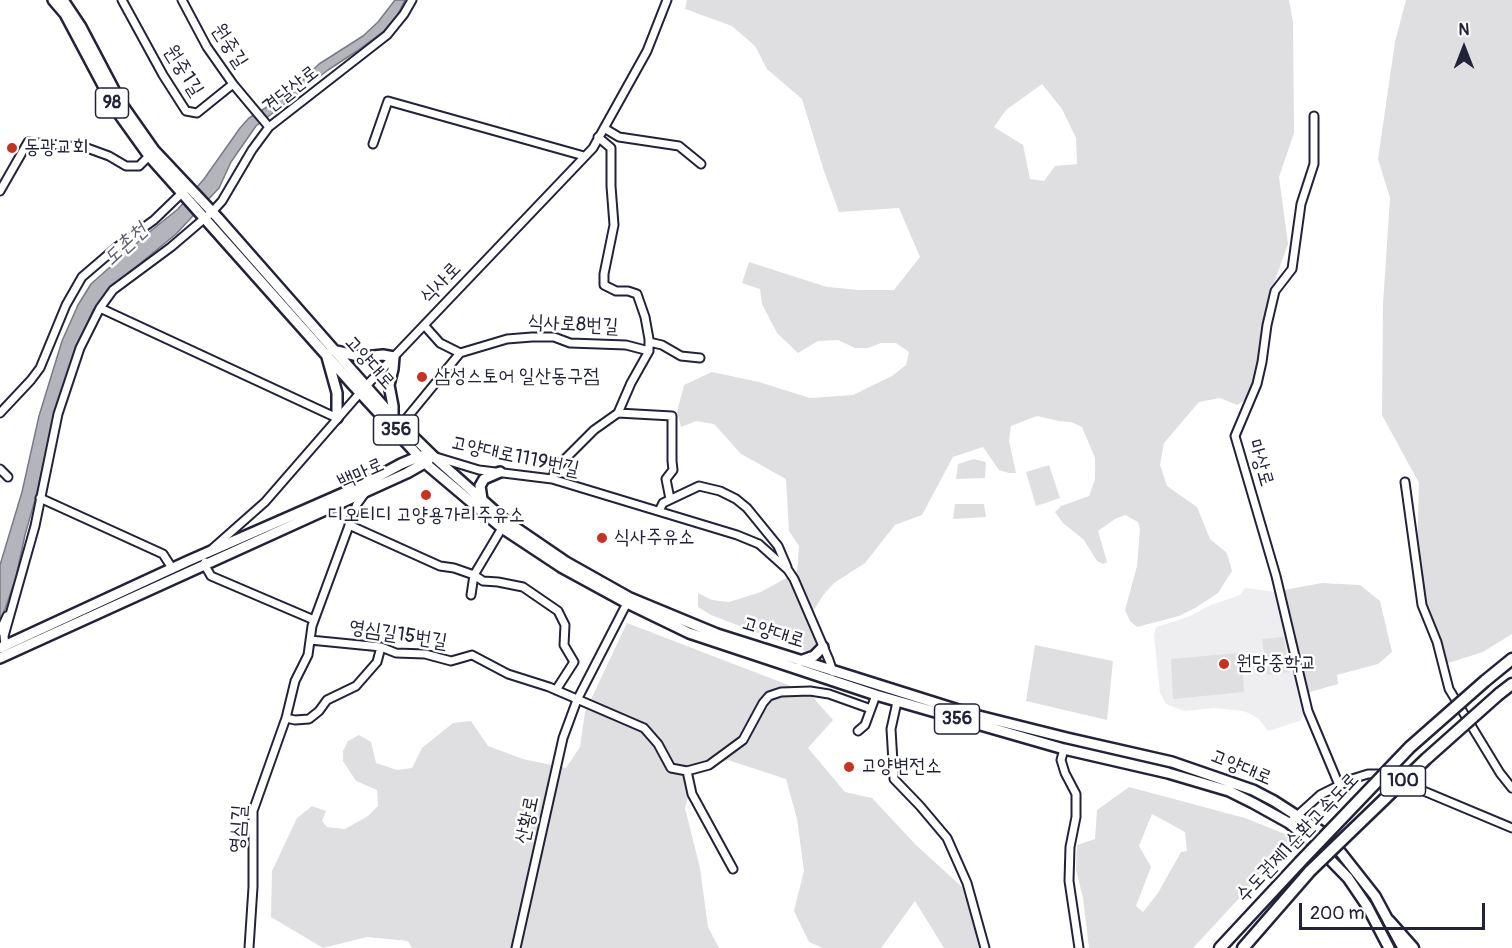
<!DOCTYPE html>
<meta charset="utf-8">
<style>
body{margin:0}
#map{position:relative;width:1512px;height:948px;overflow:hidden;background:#fff;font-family:Pangolin,sans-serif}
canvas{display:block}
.north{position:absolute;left:1434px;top:18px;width:60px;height:60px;-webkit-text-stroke:4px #fff;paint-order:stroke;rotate:0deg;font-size:16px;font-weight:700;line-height:24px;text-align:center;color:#22223b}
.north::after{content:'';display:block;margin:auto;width:21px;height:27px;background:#22223b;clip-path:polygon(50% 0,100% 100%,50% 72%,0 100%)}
.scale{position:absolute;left:1299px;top:903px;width:186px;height:27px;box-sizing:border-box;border:3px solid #22223b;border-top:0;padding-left:8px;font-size:18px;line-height:21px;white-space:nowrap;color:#22223b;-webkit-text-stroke:4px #fff;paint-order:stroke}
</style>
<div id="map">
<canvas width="1512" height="948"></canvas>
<div class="north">N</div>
<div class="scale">200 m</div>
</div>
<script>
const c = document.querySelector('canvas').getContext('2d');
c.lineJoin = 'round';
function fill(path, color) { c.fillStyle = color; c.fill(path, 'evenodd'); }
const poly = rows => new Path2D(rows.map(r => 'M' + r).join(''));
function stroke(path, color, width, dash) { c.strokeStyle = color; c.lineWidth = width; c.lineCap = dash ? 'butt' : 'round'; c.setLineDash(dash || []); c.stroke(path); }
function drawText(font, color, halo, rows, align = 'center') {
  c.font = font + ' Pangolin,"Poor Story",sans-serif'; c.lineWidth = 5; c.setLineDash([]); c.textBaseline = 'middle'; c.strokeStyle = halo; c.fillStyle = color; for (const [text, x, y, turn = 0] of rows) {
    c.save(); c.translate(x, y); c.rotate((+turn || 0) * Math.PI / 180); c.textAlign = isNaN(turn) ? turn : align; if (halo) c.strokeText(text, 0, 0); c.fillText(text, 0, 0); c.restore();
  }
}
fill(poly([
 [1245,588,1277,592,1303,717,1300,721,1268,731,1258,718,1244,711,1215,708,1184,711,1166,704,1160,693,1154,636,1156,627,1188,617,1211,605,1240,595]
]), '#eeeef1');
fill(poly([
 [687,0,1289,0,1293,22,1294,133,1279,177,1288,244,1274,283,1264,326,1257,370,1249,398,1237,405,1220,398,1199,402,1164,443,1160,465,1167,486,1197,507,1210,539,1227,553,1232,571,1218,593,1195,608,1179,616,1137,627,1130,621,1125,610,1137,566,1140,529,1138,522,1125,515,1115,519,1098,531,1107,562,1103,564,1097,561,1084,540,1063,523,1055,512,1061,506,1089,496,1095,479,1095,458,1082,427,1071,422,1059,421,1037,416,1011,426,1009,441,1016,473,1009,473,999,470,983,447,953,457,922,515,895,525,865,563,834,583,824,594,810,616,818,642,808,652,711,615,698,607,698,593,712,600,729,602,761,592,797,572,799,546,789,531,786,479,741,454,714,424,696,421,681,427,677,412,684,385,712,372,759,382,810,398,853,395,892,376,906,365,909,352,896,343,881,343,868,348,855,348,838,340,818,341,798,353,777,333,762,304,760,289,742,283,749,262,827,287,859,290,894,290,920,257,899,208,839,212,824,171,802,99,767,69,755,46,732,26,685,9],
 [1042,84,1062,109,1076,138,1077,164,1055,166,1044,181,1030,179,1023,145,994,127,1006,110],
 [1406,0,1512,0,1512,634,1483,652,1445,664,1436,649,1417,557,1419,483,1382,415,1383,304,1390,198,1378,159,1395,42],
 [974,459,986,462,985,478,956,479,958,464],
 [1049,465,1060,498,1036,506,1026,472],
 [955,504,984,504,986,517,953,519],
 [1322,583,1360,585,1380,601,1392,652,1378,664,1337,675,1338,684,1306,693,1284,590],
 [627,623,809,693,833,720,808,748,845,792,872,798,916,845,962,887,981,948,944,948,915,901,881,948,823,948,809,942,794,911,804,871,797,819,786,779,728,760,695,772,685,808,700,868,708,927,719,948,412,948,408,941,367,937,323,948,271,917,272,871,297,818,312,806,326,811,322,821,327,827,345,829,368,816,378,806,377,790,356,781,343,761,343,751,348,741,359,735,371,742,376,763,397,770,412,768,422,748,453,723,471,721,488,746,523,759,566,768,580,747,585,712],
 [1284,637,1289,672,1267,675,1262,639],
 [1035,645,1113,661,1107,720,1026,701],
 [1239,653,1242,658,1244,692,1173,699,1171,659],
 [1129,787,1245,818,1295,838,1193,948,1089,948,1083,898,1076,870,1077,845,1095,839,1097,810],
 [1152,814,1185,832,1187,851,1181,852,1158,893,1143,912,1136,906,1151,867,1139,846]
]), '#dfdfe2');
const water = poly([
 [395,0,405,0,397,16,384,31,357,51,328,70,256,126,231,162,219,188,176,234,114,285,93,310,77,347,54,413,37,493,25,535,16,577,0,624,0,565,22,492,39,416,62,341,78,305,91,284,147,234,178,209,204,179,240,128,249,118,290,93,319,64,363,36,378,22,395,0]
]);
fill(water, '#b4b4bc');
stroke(water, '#7a7a88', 1.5);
const minor = poly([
 [122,0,163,75,186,111,197,113,233,84],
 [182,0,207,47,233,84,269,127],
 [1314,116,1314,164,1301,204,1292,269,1275,291,1267,325,1262,362,1257,384,1235,436,1276,576,1308,711,1339,785],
 [604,128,619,137,679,146,701,164],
 [373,144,388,101,584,156],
 [0,191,28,142,87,148,109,156,126,166,139,166,149,156],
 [100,308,337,418],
 [424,325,440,343,460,353,507,339,532,337,554,337,570,343,626,345,649,351],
 [649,342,662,345,681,356,700,358],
 [0,413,31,380,40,368,66,305,82,277,117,247,154,220,185,190],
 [618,413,672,416,672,461,673,470,666,479,670,499],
 [401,425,460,353],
 [436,457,479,470,552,479,737,535,759,544,788,570,794,579,829,660,833,672],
 [0,469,8,477],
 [552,479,556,468,594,430,618,413,631,383,649,351,649,339,645,317,637,294,628,291,616,291,604,285,604,274,614,225,611,186,611,148,598,137],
 [1405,482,1422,605,1437,642,1449,689,1500,773,1512,788],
 [40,498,163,554,172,568],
 [659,511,663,503,699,486,720,491,736,499,747,508,778,546,787,567],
 [349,525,440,566,454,568,474,575,483,581,498,582,523,587,558,611,565,625,564,645,574,662,556,690],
 [213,548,265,502,366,386,593,148,647,51,667,0],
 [205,562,204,564,211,576,314,620],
 [471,595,474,575,502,528],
 [0,631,7,616],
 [310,640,381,647,396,653,425,654,451,661,472,655,508,674,549,687,644,728,658,744,671,768,687,771,709,765,743,740,763,703,769,696,781,692,810,691,829,694,871,709],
 [5,646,4,636,35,526,58,414,80,348,100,308,113,290,171,247,212,212,222,201,252,150,269,127,387,35,404,14,412,0],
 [897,702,891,729,894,779,920,806,947,838,967,883,985,948],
 [286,718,295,720,309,719,319,711,327,700,356,686,377,662,381,647],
 [858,731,865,725,876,695],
 [1064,749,1061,760,1065,773,1076,794,1076,817,1070,847,1069,881,1079,948],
 [687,771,692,794,733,869],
 [1289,823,1320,795,1352,779,1368,774,1383,774,1512,828],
 [249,948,253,887,253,811,286,718,295,681,308,655,312,626,357,504,365,493],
 [516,948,563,738,577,700,627,603]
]);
const major = poly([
 [53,0,65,14,116,110,149,156,352,384,425,463,502,528,561,567,627,603,689,633,876,695,1064,749,1168,773,1229,791,1253,803,1289,823,1315,844,1348,878,1367,906,1389,948],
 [63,0,81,27,121,103,154,150,218,218,393,417,433,456,506,521,566,562,630,598,717,634,971,714,1067,738,1172,762,1253,790,1274,801,1322,832,1338,849,1375,896,1403,948],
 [332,350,363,357,383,355,394,357,393,369,389,385,393,406,393,417],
 [327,357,337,393,337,418],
 [482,499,480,486,484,479,500,472],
 [0,648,188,561,364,484,401,464,420,456,425,456],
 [0,658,407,473,428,461],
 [800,661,814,656,823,647]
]);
const highway = poly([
 [1485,681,1512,659],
 [1499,694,1512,684],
 [1389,921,1413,948],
 [1220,948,1300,862],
 [1243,948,1310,871]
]);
stroke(minor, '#22223b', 11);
stroke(major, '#22223b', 14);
stroke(highway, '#22223b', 15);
stroke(minor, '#fff', 7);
stroke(major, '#fff', 9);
stroke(highway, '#fff', 10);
const highwayBridge = poly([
 [1300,862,1410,747,1485,681],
 [1310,871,1426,759,1499,694]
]);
stroke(highwayBridge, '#22223b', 15, []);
stroke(highwayBridge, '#fff', 10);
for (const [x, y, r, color] of [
 [12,148,6,"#c8321e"],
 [422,377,6,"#c8321e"],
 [426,495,6,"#c8321e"],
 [602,538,6,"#c8321e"],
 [1224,664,6,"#c8321e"],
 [849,767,6,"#c8321e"]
]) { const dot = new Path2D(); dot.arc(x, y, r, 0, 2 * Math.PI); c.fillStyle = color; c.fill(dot); stroke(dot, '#fff', 2); }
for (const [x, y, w] of [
 [112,103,33],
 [396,430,45],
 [957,719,45],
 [1403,781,45]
]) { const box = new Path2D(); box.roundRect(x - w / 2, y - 15, w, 30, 4.5); c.fillStyle = '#fff'; c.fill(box); stroke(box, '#22223b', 1.5); }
drawText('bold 18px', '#22223b', null, [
 ["98",112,103],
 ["356",396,430],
 ["356",957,719],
 ["100",1403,781]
]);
drawText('20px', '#22223b', '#fff', [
 ["원중길",229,46,57],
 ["원중1길",183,71,58],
 ["견달산로",291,90,-38],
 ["식사로",441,283,-46],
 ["식사로8번길",573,325,3],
 ["고양대로",369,363,48],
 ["고양대로1119번길",515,457,12],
 ["마상로",1260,463,74],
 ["백마로",361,474,-24],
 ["고양대로",773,633,17],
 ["영심길15번길",398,635,9],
 ["고양대로",1241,768,22],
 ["산황로",528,820,-78],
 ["영심길",239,829,-86],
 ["수도권제1순환고속도로",1298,838,-47]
]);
drawText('20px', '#22223b', '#fff', [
 ["동광교회",24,148],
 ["삼성스토어 일산동구점",434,377],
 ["디오티디 고양용가리주유소",426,516,"center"],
 ["식사주유소",614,538],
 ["원당중학교",1236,664],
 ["고양변전소",861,767]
], 'left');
drawText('italic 21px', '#5c5c6f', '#fff', [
 ["도촌천",126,245,-43]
]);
</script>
